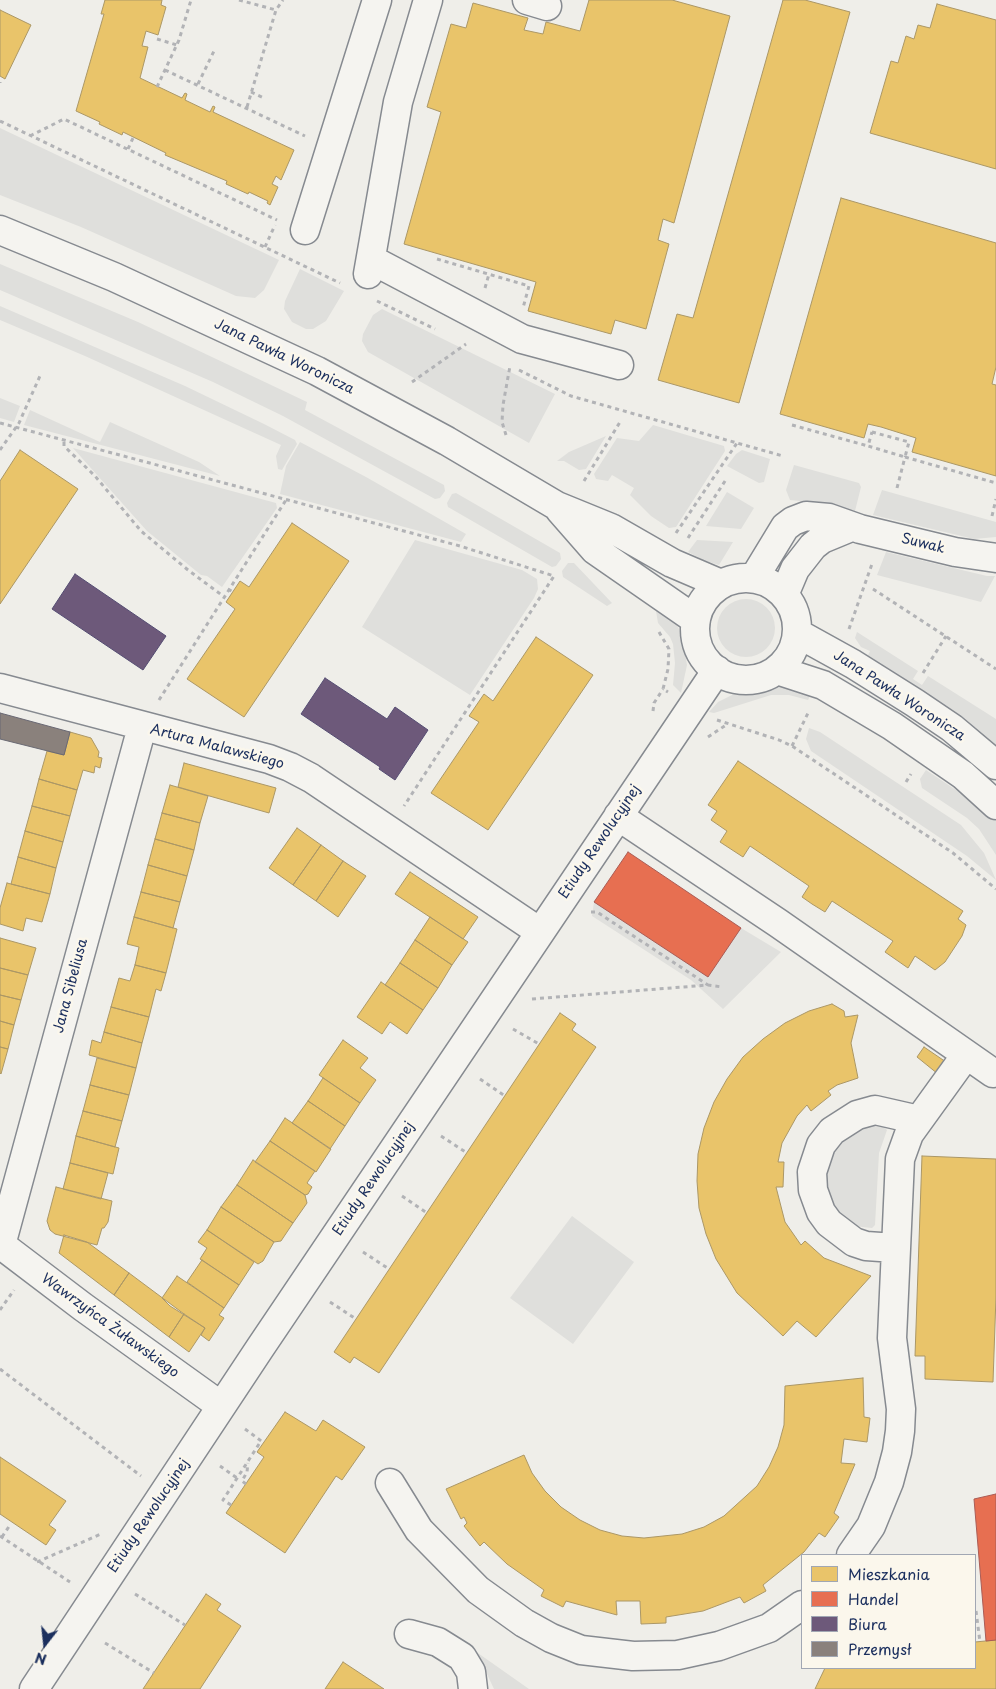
<!DOCTYPE html>
<meta charset="utf-8">
<style>
body{margin:0}
#map{position:relative;width:996px;height:1689px;overflow:hidden;background:#efeee9;font-family:"Playpen Sans",sans-serif}
canvas{display:block}
.legend{position:absolute;left:801px;top:1554px;width:175px;height:115px;box-sizing:border-box;background:#fbf7ec;border:1px solid #a1a7b3;margin:0;padding:6px 9px;list-style:none;font-size:15px;color:#1b2f5e}
.legend li{display:flex;align-items:center;gap:10px;height:25px}
.legend b{width:25px;border:1px solid #a1a7b3}
.north{position:absolute;left:20px;top:1619px;width:50px;height:50px;-webkit-text-stroke:4px #fbf7ec;paint-order:stroke;rotate:196deg;font-size:14px;font-weight:700;line-height:20px;text-align:center;color:#1b2f5e}
.north::after{content:'';display:block;margin:auto;width:18px;height:22px;background:#1b2f5e;clip-path:polygon(50% 0,100% 100%,50% 72%,0 100%)}
</style>
<div id="map">
<canvas width="996" height="1689"></canvas>
<ul class="legend">
<li><b style="height:14px;background:#e9c46a"></b>Mieszkania</li>
<li><b style="height:14px;background:#e76f51"></b>Handel</li>
<li><b style="height:14px;background:#6d597a"></b>Biura</li>
<li><b style="height:14px;background:#8a817c"></b>Przemysł</li>
</ul>
<div class="north">N</div>
</div>
<script>
const c = document.querySelector('canvas').getContext('2d');
c.lineJoin = 'round';
function fill(path, color) { c.fillStyle = color; c.fill(path, 'evenodd'); }
const poly = rows => new Path2D(rows.map(r => 'M' + r).join(''));
function stroke(path, color, width, dash) { c.strokeStyle = color; c.lineWidth = width; c.lineCap = dash ? 'butt' : 'round'; c.setLineDash(dash || []); c.stroke(path); }
function drawText(font, color, halo, rows, align = 'center') {
  c.font = font + ' "Playpen Sans",sans-serif'; c.lineWidth = 5; c.setLineDash([]); c.textBaseline = 'middle'; c.strokeStyle = halo; c.fillStyle = color; for (const [text, x, y, turn = 0] of rows) {
    c.save(); c.translate(x, y); c.rotate((+turn || 0) * Math.PI / 180); c.textAlign = isNaN(turn) ? turn : align; if (halo) c.strokeText(text, 0, 0); c.fillText(text, 0, 0); c.restore();
  }
}
fill(poly([
 [628,852,741,928,781,952,723,1009,691,980,592,916,594,902]
]), '#e0e0dd');
fill(poly([
 [0,128,279,260,264,290,255,298,236,296,81,227,0,195],
 [0,264,138,322,307,402,305,410,444,485,445,491,440,498,435,499,283,416,213,382,0,290],
 [300,269,344,291,326,321,313,329,306,329,292,322,284,309,285,301],
 [0,306,185,386,264,424,295,440,297,444,282,470,278,469,276,456,281,445,85,356,0,320],
 [382,309,555,394,529,443,368,352,362,341,363,334,373,315],
 [0,398,20,406,14,422,0,418],
 [30,410,100,442,110,422,199,462,220,476,24,425],
 [653,425,724,446,725,451,676,527,669,528,651,516,630,495,634,488,612,475,608,481,596,479,594,474,617,438,639,441],
 [606,436,586,469,579,470,564,461,557,461,569,452],
 [300,442,366,477,466,534,461,542,280,494,286,466],
 [73,448,276,503,277,508,222,587,207,576,201,575,147,531],
 [742,450,770,459,764,482,759,483,727,466,736,454],
 [794,465,859,483,861,487,855,511,810,502,790,500,786,490],
 [882,490,996,522,996,537,974,539,873,515],
 [727,492,754,508,741,529,706,526],
 [456,493,560,553,561,559,556,566,552,567,448,507,447,503,452,494],
 [415,540,522,570,537,579,538,589,534,598,470,695,362,627],
 [697,540,733,542,719,565,705,561,688,552],
 [886,552,987,576,995,576,981,602,877,575],
 [568,563,574,563,612,603,607,606,563,577,562,571],
 '717 628a29 29 0 1 1 58 0a29 29 0 1 1-58 0Z',
 [655,605,674,619,682,635,687,665,681,693,673,685,675,663,673,644,670,637,658,623],
 [857,632,918,671,913,679,922,685,928,676,996,719,996,753,865,662,870,651,861,647,855,638],
 [776,687,789,687,811,694,808,700,789,695,771,695,714,713,709,712,718,702,734,694],
 [809,728,820,732,961,825,984,853,996,880,967,856,811,751,806,739],
 [926,770,971,800,996,821,996,855,979,829,967,818,922,788,920,779],
 [867,1126,882,1126,887,1130,879,1153,875,1225,872,1228,854,1226,837,1212,826,1190,825,1177,832,1151,842,1139],
 [572,1216,634,1262,573,1344,510,1298],
 [448,1632,529,1689,494,1689,479,1657,446,1636]
]), '#dfdfdc');
const homes = poly([
 [105,0,162,0,161,5,166,7,158,35,146,31,142,46,148,47,140,78,182,98,185,93,187,94,185,100,210,112,213,106,215,107,213,112,294,150,281,180,276,176,272,184,278,187,270,205,267,203,268,201,249,192,248,194,226,184,227,181,165,155,166,153,123,132,122,135,99,124,100,122,76,111,104,14,101,14,105,0],
 [589,0,672,0,730,16,674,223,663,219,658,240,669,244,646,329,615,320,611,334,528,311,536,282,404,244,441,112,427,107,451,24,466,28,473,3,528,18,524,30,543,34,546,22,580,31,589,0],
 [783,0,805,0,850,12,739,403,658,380,677,314,693,318,783,0],
 [937,4,996,20,996,169,870,133,891,61,898,63,906,36,914,39,918,25,930,28,937,4],
 [0,10,31,25,5,79,0,76,0,10],
 [841,198,996,243,996,367,992,384,996,385,996,476,912,452,916,438,881,427,868,424,864,438,780,414,841,198],
 [20,450,78,489,0,604,0,481,20,450],
 [292,523,349,561,244,717,187,679,235,609,226,602,240,581,249,587,292,523],
 [536,637,593,675,488,830,431,793,479,722,469,716,484,694,493,701,536,637],
 [70,732,91,738,99,752,98,757,102,758,100,768,95,766,94,773,83,770,77,790,39,779,47,751,64,755,70,732],
 [738,761,963,911,958,919,966,925,962,936,945,962,935,970,915,956,908,968,885,952,893,941,832,901,825,912,812,904,802,897,809,886,750,846,743,857,720,842,727,831,711,820,717,811,708,805,738,761],
 [184,763,276,788,269,813,178,787,184,763],
 [39,779,77,790,70,816,32,806,39,779],
 [170,785,208,796,200,823,162,813,170,785],
 [32,806,70,816,63,842,25,831,32,806],
 [162,813,200,823,194,850,155,839,162,813],
 [297,828,321,845,293,885,269,868,297,828],
 [25,831,63,842,56,868,18,857,25,831],
 [155,839,194,850,187,876,148,865,155,839],
 [321,845,343,861,316,901,293,885,321,845],
 [18,857,56,868,50,894,11,884,18,857],
 [343,861,366,876,338,917,316,901,343,861],
 [148,865,187,876,180,902,141,892,148,865],
 [410,872,478,917,463,939,395,894,410,872],
 [7,883,50,894,42,922,26,918,23,931,0,924,0,908,7,883],
 [141,892,180,902,173,928,134,917,141,892],
 [134,917,177,929,166,973,135,965,139,947,127,944,134,917],
 [430,917,468,942,452,965,415,940,430,917],
 [0,938,36,948,28,975,0,968,0,938],
 [415,940,452,965,438,988,400,963,415,940],
 [400,963,438,988,423,1010,385,985,400,963],
 [135,965,166,973,161,991,156,989,149,1017,111,1007,119,978,130,981,135,965],
 [0,968,28,975,21,1000,0,995,0,968],
 [381,982,423,1010,407,1034,390,1022,382,1034,357,1017,381,982],
 [0,995,21,1000,14,1025,0,1021,0,995],
 [832,1004,844,1011,845,1017,858,1015,851,1043,858,1078,837,1085,828,1091,831,1095,811,1111,807,1105,797,1116,782,1143,778,1162,784,1162,783,1187,776,1187,785,1222,801,1245,805,1241,824,1258,871,1276,816,1337,797,1321,783,1336,737,1293,716,1259,706,1234,699,1208,697,1181,698,1154,704,1128,714,1102,727,1079,743,1057,763,1039,785,1023,809,1011,832,1004],
 [111,1007,149,1017,142,1043,104,1032,111,1007],
 [560,1013,576,1024,572,1030,596,1047,379,1373,354,1357,350,1363,334,1352,560,1013],
 [0,1021,14,1025,8,1049,0,1047,0,1021],
 [104,1032,142,1043,136,1068,89,1055,92,1040,101,1043,104,1032],
 [343,1040,368,1058,360,1068,376,1080,360,1103,319,1075,343,1040],
 [0,1047,8,1049,1,1074,0,1073,0,1047],
 [924,1047,946,1062,938,1074,917,1057,924,1047],
 [97,1058,136,1068,129,1095,90,1085,97,1058],
 [323,1078,360,1103,345,1126,308,1101,323,1078],
 [90,1085,129,1095,122,1121,83,1111,90,1085],
 [308,1101,345,1126,330,1149,292,1123,308,1101],
 [83,1111,122,1121,115,1147,76,1136,83,1111],
 [285,1118,331,1149,316,1172,270,1141,285,1118],
 [76,1136,119,1148,113,1174,70,1163,76,1136],
 [270,1141,315,1171,307,1183,312,1187,308,1194,305,1195,255,1162,270,1141],
 [922,1156,996,1159,996,1296,993,1382,925,1379,925,1356,915,1356,922,1156],
 [253,1160,305,1195,307,1203,293,1223,237,1185,253,1160],
 [70,1163,108,1173,101,1199,63,1189,70,1163],
 [237,1185,293,1223,281,1241,274,1242,221,1207,237,1185],
 [56,1187,112,1201,108,1222,104,1228,102,1228,97,1245,55,1234,50,1230,47,1221,56,1187],
 [221,1207,274,1242,263,1261,258,1264,207,1230,221,1207],
 [207,1230,254,1262,239,1285,200,1259,207,1248,198,1242,207,1230],
 [64,1235,87,1242,129,1273,114,1295,59,1253,64,1235],
 [202,1260,239,1285,224,1308,187,1282,202,1260],
 [129,1273,184,1314,169,1337,114,1295,129,1273],
 [177,1276,224,1308,219,1315,224,1318,209,1341,201,1335,205,1328,170,1306,162,1298,177,1276],
 [184,1314,205,1328,189,1352,169,1337,184,1314],
 [863,1378,864,1417,870,1418,867,1442,844,1439,841,1463,855,1464,834,1513,839,1517,825,1537,819,1533,804,1552,763,1585,766,1591,744,1603,740,1597,703,1611,666,1617,666,1623,641,1624,640,1601,616,1601,617,1615,566,1601,563,1607,541,1596,544,1590,507,1564,484,1542,480,1546,464,1526,467,1523,464,1517,461,1519,446,1489,524,1455,532,1473,545,1491,561,1507,580,1520,600,1530,622,1536,644,1538,682,1534,704,1527,724,1516,757,1486,769,1467,778,1447,784,1425,785,1386,863,1378],
 [285,1412,316,1431,323,1420,365,1447,342,1480,336,1476,285,1553,226,1513,264,1457,257,1452,285,1412],
 [0,1457,66,1501,49,1525,56,1530,46,1545,0,1514,0,1457],
 [206,1594,221,1604,217,1610,241,1626,200,1689,143,1689,206,1594],
 [996,1640,996,1689,815,1689,825,1668,975,1668,975,1642,996,1640],
 [343,1662,384,1689,325,1689,343,1662]
]);
fill(homes, '#e9c46a');
stroke(homes, '#ab9766', 1);
const shops = poly([
 [628,852,741,928,708,977,594,902,628,852],
 [996,1494,996,1640,986,1641,974,1499,996,1494]
]);
fill(shops, '#e76f51');
stroke(shops, '#aa5c55', 1);
const offices = poly([
 [75,574,166,636,143,670,52,609,75,574],
 [325,678,387,719,395,707,428,730,395,780,379,769,380,767,301,714,325,678]
]);
fill(offices, '#6d597a');
stroke(offices, '#544c72', 1);
const industry = poly([
 [0,713,70,732,64,755,0,739,0,713]
]);
fill(industry, '#8a817c');
stroke(industry, '#696873', 1);
const minor = poly([
 [527,0,547,6],
 [0,230,114,277,317,371,447,441,557,506,611,528,672,563,721,584],
 [305,230,377,0],
 [372,260,522,339,619,365],
 [368,274,398,102,428,0],
 [560,510,595,550,696,620],
 [754,578,785,527,793,521,806,516,829,518,860,529,955,552,996,558],
 '695 629a51 51 0 1 1 102 0a51 51 0 1 1-102 0Z',
 [784,595,795,569,813,546,822,539,851,527],
 [797,633,853,664,915,703,952,728,996,765],
 [777,670,823,685,892,726,963,775,996,805],
 [0,688,269,759,290,767,311,778,540,932],
 [618,816,778,923,993,1073],
 [0,1244,83,1307,221,1406],
 [1,1245,142,727],
 [895,1248,866,1246,854,1242,829,1223,821,1212,813,1190,812,1172,821,1145,832,1131,857,1115,875,1110,919,1120],
 [390,1483,419,1530,478,1590,524,1623,551,1638,581,1650,633,1656,678,1655,719,1646,769,1628,802,1605],
 [851,1555,871,1526,889,1482,897,1452,900,1431,901,1409,892,1338,900,1159,909,1134,966,1055],
 [409,1634,438,1642,462,1657,471,1672,473,1689],
 [34,1689,260,1348,717,670]
]);
stroke(minor, '#868a90', 31);
stroke(poly([
 [239,0,276,10],
 [157,39,177,45],
 [165,70,305,136],
 [0,82,0,83],
 [198,84,214,51],
 [157,87,179,40,191,0],
 [251,92,264,98],
 [247,107,276,10,283,0],
 [0,121,340,283],
 [30,136,64,119,277,220],
 [128,149,133,138],
 [265,247,275,225],
 [437,259,529,286,523,308],
 [485,288,489,274],
 [377,301,435,329],
 [519,370,571,396,783,456],
 [412,382,466,344],
 [0,423,460,546,554,576,404,806],
 [792,425,868,446],
 [872,432,909,442,905,457,868,446,872,432],
 [506,435,502,422,503,405,510,366],
 [64,442,64,446,95,476,141,531,188,570,223,596],
 [0,450,19,423,40,376],
 [584,481,620,422],
 [897,488,905,457,996,483],
 [992,516,996,499],
 [676,533,737,443],
 [688,538,727,478],
 [228,589,233,592],
 [873,589,996,669],
 [849,629,873,561],
 [659,632,669,649,668,669,663,689,668,692],
 [923,673,946,636],
 [159,700,286,500],
 [653,711,654,703,663,689],
 [717,720,779,740,792,746,953,853,996,889],
 [708,737,726,725],
 [792,746,809,711],
 [906,782,911,774],
 [591,912,597,912,708,985],
 [532,999,708,985,722,987],
 [513,1029,539,1044],
 [480,1079,505,1096],
 [441,1136,467,1153],
 [402,1196,427,1213],
 [363,1252,389,1269],
 [330,1302,356,1319],
 [0,1310,14,1290],
 [0,1369,141,1476],
 [245,1429,264,1443],
 [220,1466,237,1478],
 [246,1484,242,1481,247,1472,248,1463],
 [231,1505,223,1500,261,1441],
 [0,1536,70,1582],
 [2,1537,10,1525],
 [37,1562,101,1534],
 [135,1594,185,1625],
 [976,1611,980,1642],
 [105,1643,154,1673]
]), '#b2b3b6', 3, [4, 4]);
stroke(minor, '#f5f4f0', 28);
drawText('14px', '#1b2f5e', '#fbf7ec', [
 ["Jana Pawła Woronicza",284,357,26],
 ["Suwak",923,544,14],
 ["Jana Pawła Woronicza",899,696,33],
 ["Artura Malawskiego",217,747,15],
 ["Etiudy Rewolucyjnej",600,842,-56],
 ["Jana Sibeliusa",71,986,-75],
 ["Etiudy Rewolucyjnej",374,1179,-56],
 ["Wawrzyńca Żuławskiego",110,1326,36],
 ["Etiudy Rewolucyjnej",149,1516,-56]
]);
</script>
